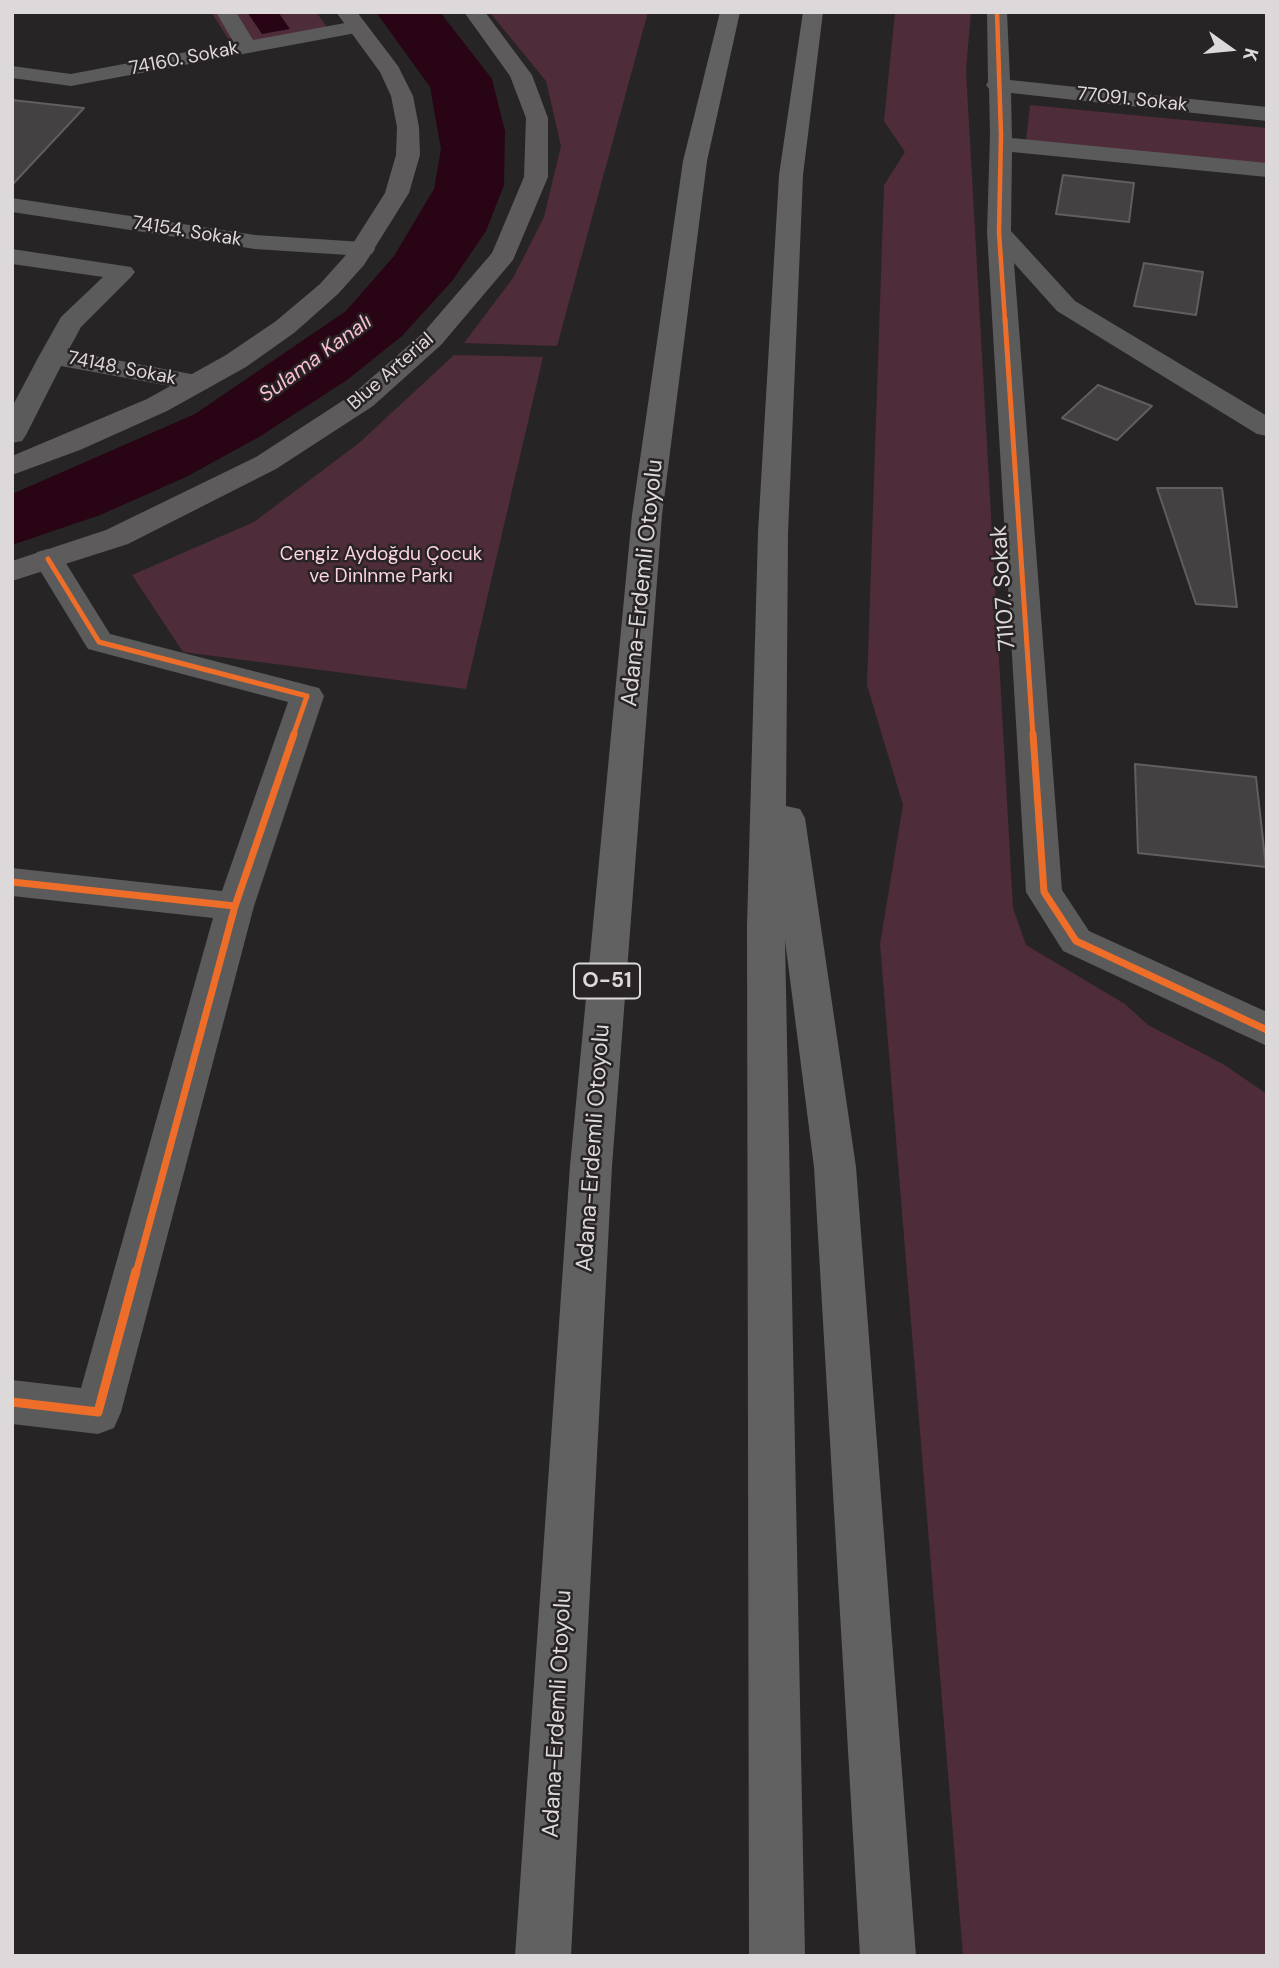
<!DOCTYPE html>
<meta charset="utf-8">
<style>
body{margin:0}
#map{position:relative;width:1279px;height:1968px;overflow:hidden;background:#272425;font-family:"DM Sans",sans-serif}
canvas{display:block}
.frame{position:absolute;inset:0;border:14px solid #ddd9da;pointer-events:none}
.north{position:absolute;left:1195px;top:14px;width:70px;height:70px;-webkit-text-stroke:5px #282324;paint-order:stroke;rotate:105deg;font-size:19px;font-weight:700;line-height:28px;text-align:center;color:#ddd9da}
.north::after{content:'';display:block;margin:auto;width:24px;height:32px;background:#ddd9da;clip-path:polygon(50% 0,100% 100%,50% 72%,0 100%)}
</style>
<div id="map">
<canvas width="1279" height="1968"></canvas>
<div class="frame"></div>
<div class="north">K</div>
</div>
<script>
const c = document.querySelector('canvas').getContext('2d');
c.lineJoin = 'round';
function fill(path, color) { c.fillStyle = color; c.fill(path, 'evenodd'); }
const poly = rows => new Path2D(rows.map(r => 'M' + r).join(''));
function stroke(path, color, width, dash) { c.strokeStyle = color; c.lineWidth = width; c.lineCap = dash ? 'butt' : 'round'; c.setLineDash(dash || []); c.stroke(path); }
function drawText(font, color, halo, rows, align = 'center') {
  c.font = font + ' "DM Sans",sans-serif'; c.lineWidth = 5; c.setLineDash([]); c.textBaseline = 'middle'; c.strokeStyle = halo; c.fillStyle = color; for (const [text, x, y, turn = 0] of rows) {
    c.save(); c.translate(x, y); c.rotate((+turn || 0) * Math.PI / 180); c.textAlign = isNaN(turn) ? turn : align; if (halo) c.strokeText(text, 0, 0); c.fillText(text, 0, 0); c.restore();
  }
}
fill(poly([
 [211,12,316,12,330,31,238,54],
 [514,12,648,12,557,346,464,343,513,278,544,217,561,146,546,81,491,14],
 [895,12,971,12,966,70,1013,908,1026,945,1125,1004,1148,1025,1223,1064,1267,1094,1267,1956,963,1956,880,944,903,805,867,685,884,185,905,152,884,121],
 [1030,105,1267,128,1267,164,1026,140],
 [454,355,543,357,466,689,183,652,132,575,254,522,359,443]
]), '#4e2c39');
fill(poly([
 [247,12,278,12,290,29,262,34],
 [376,12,440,12,492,79,505,131,504,185,486,231,452,281,402,336,347,380,259,437,186,477,100,515,12,545,12,494,195,414,346,311,394,256,434,189,441,149,430,87]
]), '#280415');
const building = poly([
 [12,100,84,108,12,185,12,100],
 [1063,175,1134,183,1129,222,1056,214,1063,175],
 [1144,263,1203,272,1196,315,1134,306,1144,263],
 [1098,385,1152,406,1117,440,1062,418,1098,385],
 [1157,488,1222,488,1237,607,1196,604,1157,488],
 [1135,764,1256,777,1266,867,1138,853,1135,764]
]);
fill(building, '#444142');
stroke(building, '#615e5f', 2);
fill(poly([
 [216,12,236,12,253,40,356,21,363,23,366,27,363,31,356,33,71,86,12,78,12,66,71,74,234,43,216,12],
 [987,12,1007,12,1010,80,1267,107,1267,121,1011,93,1012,138,1267,163,1267,177,1012,152,1011,231,1075,301,1267,416,1267,436,1257,434,1057,311,1014,263,1062,890,1089,931,1267,1012,1267,1046,1063,951,1026,892,987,232,990,135,989,89,986,85,988,82,987,12],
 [12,198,255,235,363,242,372,244,375,249,372,254,363,256,255,249,12,212,12,198],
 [12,249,131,267,135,272,131,277,81,327,68,351,207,377,211,383,207,389,197,391,61,366,26,435,22,441,12,443,12,407,39,356,61,317,103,277,12,264,12,249],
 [48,549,59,552,110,634,319,688,324,696,254,906,121,1412,114,1428,98,1434,12,1424,12,1380,81,1388,213,918,12,896,12,868,222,891,288,702,88,649,33,559,37,552,48,549]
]), '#5b5b5b');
fill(poly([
 [336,12,357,12,398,66,413,96,419,127,420,155,409,193,364,265,338,294,294,333,246,367,167,411,80,450,12,475,12,456,147,399,226,355,276,321,320,284,345,256,385,193,396,155,397,127,391,96,380,72,336,12],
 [464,12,485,12,532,75,548,118,548,177,513,260,441,345,373,406,276,469,128,544,12,581,12,561,106,530,256,457,353,394,423,333,492,253,524,177,526,118,510,76,464,12]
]), '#5d5b5c');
fill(poly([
 [720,12,740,12,707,161,662,515,612,1166,571,1956,515,1956,570,1166,632,515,683,161,720,12],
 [803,12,823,12,803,175,788,533,786,806,800,809,805,818,856,1167,916,1956,860,1956,814,1167,785,940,805,1956,749,1956,747,926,758,533,779,175,803,12]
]), '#626161');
stroke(poly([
 [997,12,1001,135,999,232,1005,321]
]), '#ee6e29', 4.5);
stroke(poly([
 [1005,319,1033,736],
 [48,559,99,642,307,696,293,736]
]), '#ee6e29', 5);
stroke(poly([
 [1033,734,1044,892,1076,941,1267,1030],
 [12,882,235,906,136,1273],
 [235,906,294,734]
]), '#ee6e29', 7);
stroke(poly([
 [12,1402,98,1412,136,1271]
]), '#ee6e29', 9);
drawText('19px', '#ddd9da', '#282324', [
 ["74160. Sokak",184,59,-11],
 ["77091. Sokak",1132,100,6],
 ["74154. Sokak",187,232,9],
 ["74148. Sokak",122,369,11],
 ["Blue Arterial",391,372,-41]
]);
drawText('19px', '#fdd4e1', '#282324', [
 ["Cengiz Aydoğdu Çocuk",381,555],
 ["ve Dinlnme Parkı",381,577]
]);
drawText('italic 21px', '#f9bdd1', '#282324', [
 ["Sulama Kanalı",316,359,-36]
]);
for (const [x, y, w] of [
 [607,981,66]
]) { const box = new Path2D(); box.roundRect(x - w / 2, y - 17.5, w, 35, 5); c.fillStyle = '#282324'; c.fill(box); stroke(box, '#ddd9da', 2); }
drawText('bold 21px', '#ddd9da', null, [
 ["O-51",607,981]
]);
drawText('23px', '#ddd9da', '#282324', [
 ["Adana-Erdemli Otoyolu",643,583,-84],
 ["71107. Sokak",1004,588,-94],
 ["Adana-Erdemli Otoyolu",594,1148,-86],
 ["Adana-Erdemli Otoyolu",558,1714,-87]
]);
</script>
